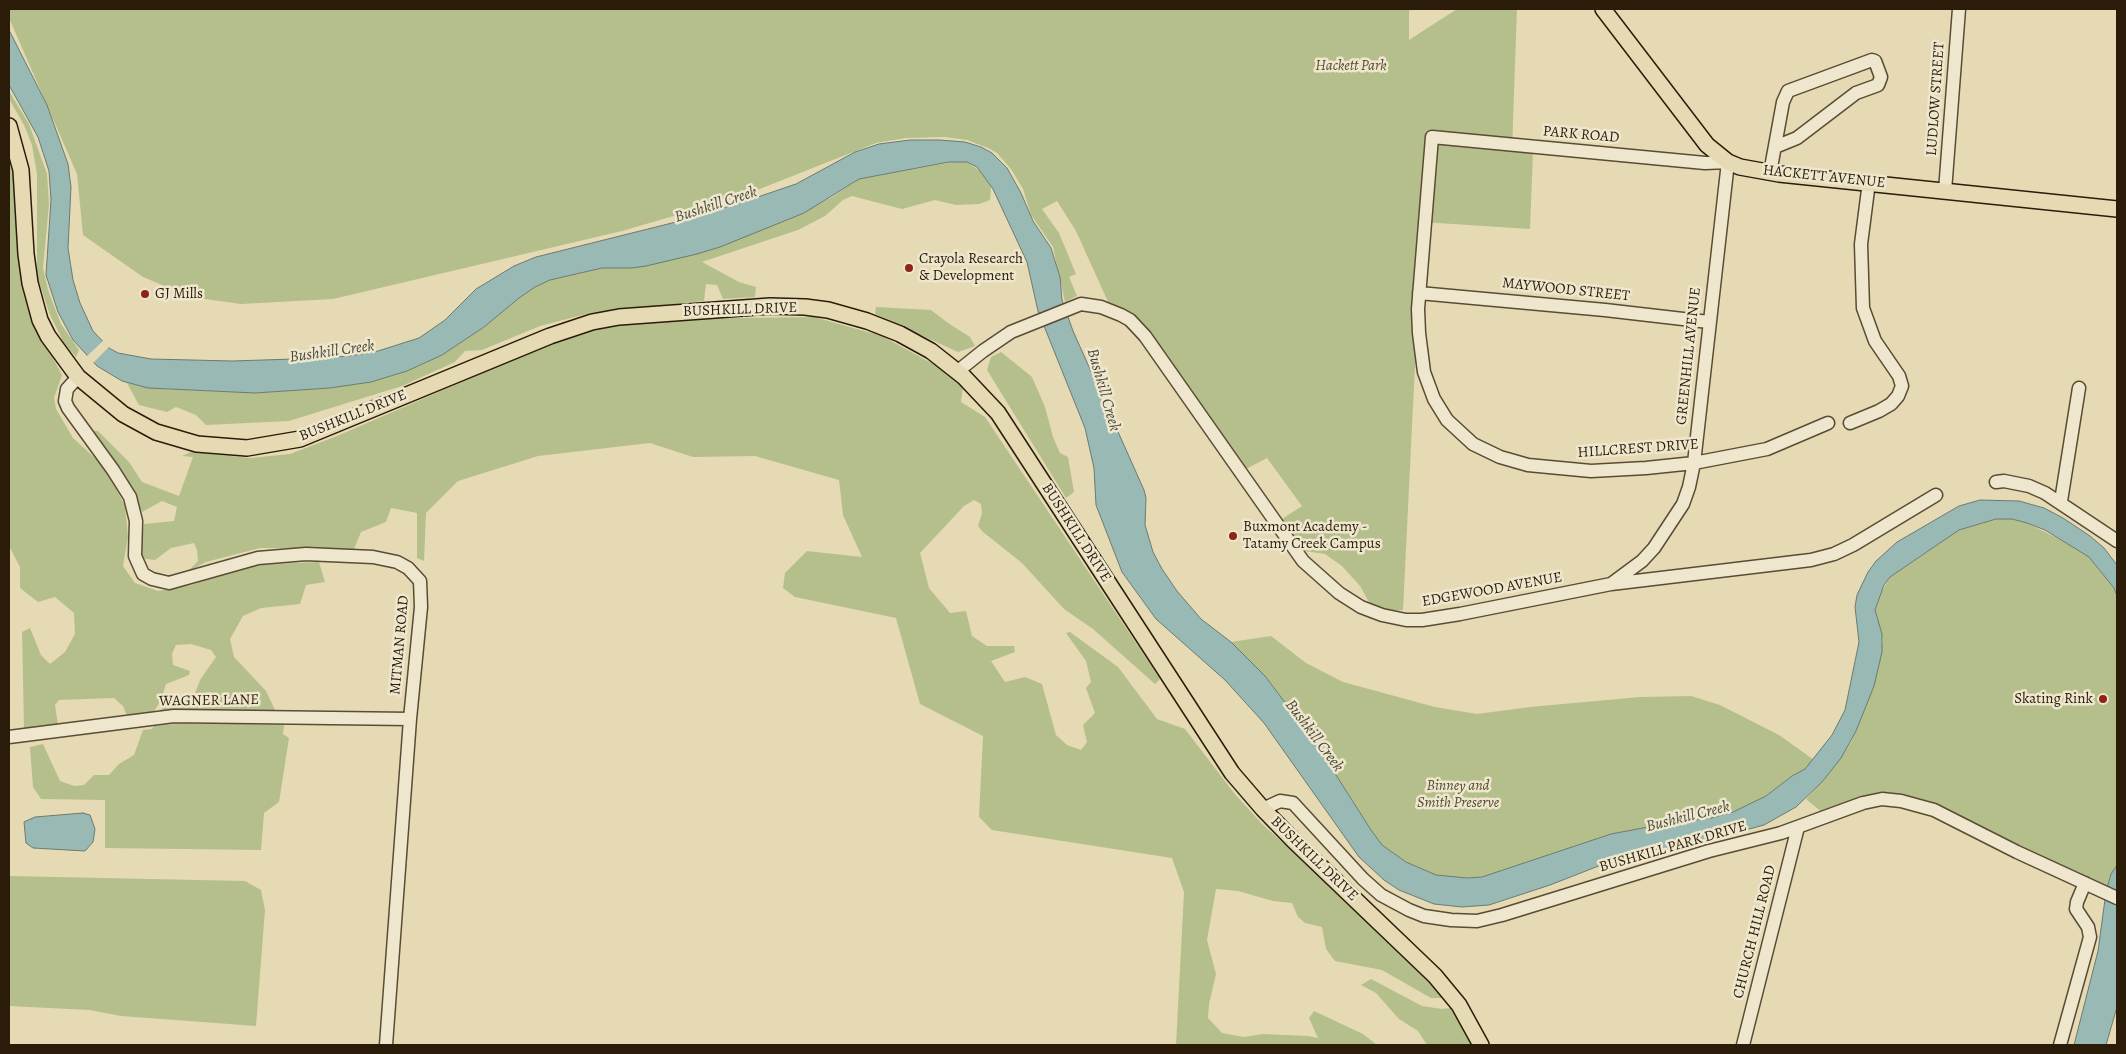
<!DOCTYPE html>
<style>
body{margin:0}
#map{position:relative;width:2126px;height:1054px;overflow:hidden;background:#e5dab4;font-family:Alegreya,serif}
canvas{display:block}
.frame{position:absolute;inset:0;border:10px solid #2b1b09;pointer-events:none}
</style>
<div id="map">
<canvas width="2126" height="1054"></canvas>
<div class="frame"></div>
</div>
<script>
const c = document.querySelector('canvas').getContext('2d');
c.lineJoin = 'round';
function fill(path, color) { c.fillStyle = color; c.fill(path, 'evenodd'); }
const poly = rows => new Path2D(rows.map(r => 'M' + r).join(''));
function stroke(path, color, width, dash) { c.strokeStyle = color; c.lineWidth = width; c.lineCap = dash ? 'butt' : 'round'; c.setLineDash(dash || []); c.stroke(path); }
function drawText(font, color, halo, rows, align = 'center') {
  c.font = font + ' Alegreya,serif'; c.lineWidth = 5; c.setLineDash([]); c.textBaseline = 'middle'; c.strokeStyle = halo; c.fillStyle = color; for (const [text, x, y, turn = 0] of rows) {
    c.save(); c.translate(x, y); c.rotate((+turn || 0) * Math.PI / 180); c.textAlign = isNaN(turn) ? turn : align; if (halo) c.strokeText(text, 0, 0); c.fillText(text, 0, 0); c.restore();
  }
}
fill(poly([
 [9,9,1411,9,1409,11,1409,40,1457,9,1517,9,1512,150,1533,152,1530,229,1422,222,1403,610,1393,611,1370,604,1360,586,1342,566,1325,554,1305,551,1282,519,1302,506,1267,458,1246,469,1195,400,1109,304,1076,231,1057,201,1042,209,1059,233,1076,274,1069,277,1077,296,1065,302,1053,247,1031,215,1023,189,1011,169,997,153,988,148,967,140,945,137,906,138,876,143,742,196,622,231,333,299,241,304,191,297,143,277,83,235,77,174,9,18],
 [9,91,29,124,47,174,49,204,43,268,48,290,61,324,79,350,76,357,64,343,50,315,37,276,37,174,32,145,24,125,9,99],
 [9,159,12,171,25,296,40,334,62,375,54,398,56,409,73,438,105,467,125,506,128,537,123,566,135,583,158,591,192,585,229,570,268,564,319,562,325,582,306,585,300,604,261,608,243,616,230,639,234,657,266,691,275,710,158,713,166,704,193,699,200,680,216,657,211,650,191,644,176,645,172,654,173,665,190,671,189,675,166,684,161,700,153,713,127,716,123,706,114,698,59,700,55,705,58,725,24,728,22,632,30,628,41,655,50,664,65,652,75,634,74,613,55,597,38,602,20,588,20,567,9,546],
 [959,161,967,162,980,171,991,187,990,200,979,204,956,205,935,200,902,209,852,196,843,200,825,216,798,230,702,262,739,282,756,287,755,297,723,299,717,285,706,284,704,301,590,313,540,326,482,350,465,351,455,362,402,386,289,421,206,425,196,415,176,407,167,412,139,405,127,383,163,389,255,393,330,388,371,382,407,371,442,355,484,327,519,298,535,287,550,280,602,268,632,268,789,219,832,197,859,179],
 [876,307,931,310,948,323,970,337,975,346,958,352,875,314],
 [814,317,882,336,935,365,963,386,961,402,985,417,1160,679,1155,684,1093,629,1064,609,1022,563,983,532,978,526,982,513,981,504,974,500,964,506,920,553,929,588,950,613,966,611,972,636,987,646,1014,646,1015,652,991,661,1005,682,1025,677,1042,684,1056,735,1067,745,1081,750,1087,742,1083,725,1095,713,1086,688,1091,682,1086,661,1066,633,1070,632,1118,667,1157,719,1185,729,1234,793,1262,824,1329,884,1442,992,1441,998,1431,998,1382,970,1335,961,1326,949,1322,927,1305,923,1298,917,1292,903,1273,901,1238,891,1216,889,1207,940,1216,974,1209,1004,1208,1018,1222,1033,1244,1037,1263,1034,1308,1036,1318,1038,1309,1018,1314,1011,1363,1034,1377,1045,1176,1045,1184,892,1172,858,992,830,979,817,983,736,920,704,896,618,795,597,783,588,785,573,807,551,862,557,843,515,839,480,755,456,693,457,650,443,538,456,458,481,426,513,424,561,417,558,417,513,391,508,386,522,361,532,354,549,260,548,206,562,187,572,198,561,197,550,194,543,171,548,155,560,139,558,144,524,174,521,177,507,162,501,142,512,117,464,90,430,98,431,129,462,142,482,179,496,193,457,182,456,191,452,250,458,290,454,337,436,582,330,666,319],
 [1001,352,1032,377,1045,407,1053,437,1060,453,1068,457,1074,492,1066,498,987,370,991,357],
 [1996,519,2012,519,2027,523,2069,544,2089,557,2114,588,2117,596,2117,865,2111,874,2107,887,1944,809,1917,799,1823,813,1806,799,1822,782,1851,742,1874,686,1883,640,1875,610,1881,593,1890,577,1959,530],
 [1271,636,1306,663,1343,682,1435,707,1477,714,1530,707,1640,697,1691,696,1720,705,1779,735,1814,760,1805,769,1792,776,1766,796,1733,812,1711,818,1664,824,1611,834,1482,877,1467,878,1436,875,1406,862,1382,845,1371,830,1315,742,1265,676,1231,642],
 [186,723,284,725,283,734,289,738,279,802,264,813,261,850,105,848,105,800,41,799,33,787,30,747,43,744,60,781,74,786,84,785,94,775,109,775,119,764,134,755,143,730,152,729,154,726],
 [9,876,245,881,261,890,265,910,256,1026,121,1016,90,1010,9,1006],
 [1371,979,1422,1006,1442,1009,1450,1008,1458,1015,1471,1045,1427,1045,1418,1031,1399,1019,1376,993,1361,985]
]), '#b5bf8c');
const water = poly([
 [9,30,47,105,68,164,71,187,68,248,73,280,80,303,93,331,109,348,118,353,151,359,232,361,324,358,349,356,378,351,419,338,445,320,476,289,514,266,536,257,676,222,743,202,796,184,855,152,879,144,910,140,940,140,965,142,981,147,992,153,1007,168,1021,193,1033,221,1051,248,1060,277,1062,300,1073,331,1144,490,1146,498,1145,525,1153,552,1162,569,1177,591,1201,619,1231,642,1265,676,1315,742,1371,830,1382,845,1406,862,1436,875,1467,878,1482,877,1611,834,1664,824,1711,818,1733,812,1766,796,1792,776,1805,769,1832,735,1845,710,1859,642,1855,607,1857,595,1868,572,1876,561,1897,542,1959,506,1980,500,2019,501,2044,508,2063,518,2090,536,2104,548,2117,565,2117,596,2114,588,2089,557,2045,530,2027,523,2012,519,1996,519,1959,530,1890,577,1884,585,1875,610,1882,634,1882,652,1874,686,1856,731,1841,758,1822,782,1796,807,1764,825,1691,845,1619,858,1550,885,1489,905,1462,907,1434,904,1399,890,1384,880,1359,857,1264,723,1225,680,1156,619,1122,572,1096,505,1094,468,1085,428,1038,311,1027,262,993,189,977,167,967,162,949,162,859,179,804,213,720,247,697,254,646,266,632,268,602,268,550,280,535,287,519,298,484,327,442,355,407,371,371,382,330,388,255,393,148,388,122,381,97,366,73,340,58,312,46,275,51,200,49,171,38,137,9,85,9,30],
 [83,813,90,815,95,829,93,842,85,851,33,848,26,843,24,822,35,817,83,813],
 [2117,865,2117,1007,2106,1045,2074,1045,2098,951,2106,892,2111,874,2117,865]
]);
fill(water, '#98b9b4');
stroke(water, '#6c7a70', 1);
fill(poly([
 [104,340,110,346,92,364,85,358]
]), '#e5dab4');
const minor = poly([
 [1770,173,1783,102,1788,91,1872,60,1875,61,1881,77,1878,85,1856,93,1797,138,1775,147],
 [1945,191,1959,9],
 [1419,293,1605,310,1709,322],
 [958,371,983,351,1011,332,1081,304,1101,307,1121,315,1130,320,1145,336,1303,561,1339,593,1361,607,1382,615,1406,620,1422,620,1460,614,1611,584,1811,560,1834,554,1853,545,1936,495],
 [78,377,67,389,65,401,68,408,113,470,130,497,136,521,135,556,143,574,152,579,169,583,258,558,306,554,373,557,397,562,408,568,420,581,421,607,410,719,386,1045],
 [1850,423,1879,411,1891,404,1898,396,1902,386,1899,376,1875,341,1863,308,1861,244,1869,182],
 [1996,482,2004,481,2029,486,2045,493,2117,541],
 [2061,501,2079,388],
 [1611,584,1642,561,1654,548,1683,504,1689,487,1694,463,1728,162,1705,163,1432,137,1418,309,1419,333,1424,372,1434,399,1447,420,1473,444,1500,457,1528,465,1591,471,1646,468,1694,463,1767,449,1828,423],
 [9,737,174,716,410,719],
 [1263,809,1280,801,1293,803,1363,879,1381,895,1409,910,1424,916,1451,920,1477,921,1502,915,1709,851,1781,833,1863,803,1882,799,1901,801,1934,810,2017,852,2117,898],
 [1743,1045,1798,827],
 [2060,1045,2090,937,2088,927,2076,909,2077,902,2085,883]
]);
const major = poly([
 [1603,9,1707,145,1728,162,1740,167,1779,174,2117,209],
 [9,126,21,170,26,254,30,283,40,320,48,336,78,377,123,414,156,432,197,444,247,448,300,439,550,336,592,322,619,317,770,306,805,307,828,310,867,321,900,334,931,351,964,377,998,413,1232,773,1263,809,1293,840,1435,976,1459,1005,1481,1045]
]);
stroke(minor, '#5a4b34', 15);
stroke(major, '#2b1b09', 18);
stroke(minor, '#eee7ce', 12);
stroke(major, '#e5dab4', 15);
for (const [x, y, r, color] of [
 [909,268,5,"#8f2418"],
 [145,294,5,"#8f2418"],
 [1233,536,5,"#8f2418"],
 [2103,699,5,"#8f2418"]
]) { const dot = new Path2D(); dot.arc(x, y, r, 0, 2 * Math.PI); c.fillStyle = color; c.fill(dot); stroke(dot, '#eee7ce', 2); }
drawText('italic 15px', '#544c30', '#eee7ce', [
 ["Hackett Park",1351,66],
 ["Binney and",1458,786],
 ["Smith Preserve",1458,803]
]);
drawText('15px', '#2b1b09', '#eee7ce', [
 ["LUDLOW STREET",1936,99,-86],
 ["PARK ROAD",1581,135,5],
 ["HACKETT AVENUE",1824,177,6],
 ["MAYWOOD STREET",1566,290,6],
 ["BUSHKILL DRIVE",740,310,-2],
 ["GREENHILL AVENUE",1689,356,-84],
 ["BUSHKILL DRIVE",353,416,-22],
 ["HILLCREST DRIVE",1638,449,-4],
 ["BUSHKILL DRIVE",1076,533,57],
 ["EDGEWOOD AVENUE",1492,590,-10],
 ["MITMAN ROAD",400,645,-85],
 ["WAGNER LANE",209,701,-1],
 ["BUSHKILL PARK DRIVE",1673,847,-16],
 ["BUSHKILL DRIVE",1314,859,44],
 ["CHURCH HILL ROAD",1755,932,-76]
]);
drawText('15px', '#2b1b09', '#eee7ce', [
 ["Crayola Research",919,259],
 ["& Development",919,276],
 ["GJ Mills",155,294],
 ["Buxmont Academy -",1243,527],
 ["Tatamy Creek Campus",1243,544],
 ["Skating Rink",2093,699,"right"]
], 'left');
drawText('italic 16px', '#4c4a3c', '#eee7ce', [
 ["Bushkill Creek",716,205,-18],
 ["Bushkill Creek",332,352,-8],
 ["Bushkill Creek",1103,390,74],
 ["Bushkill Creek",1314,736,53],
 ["Bushkill Creek",1688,817,-14]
]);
</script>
